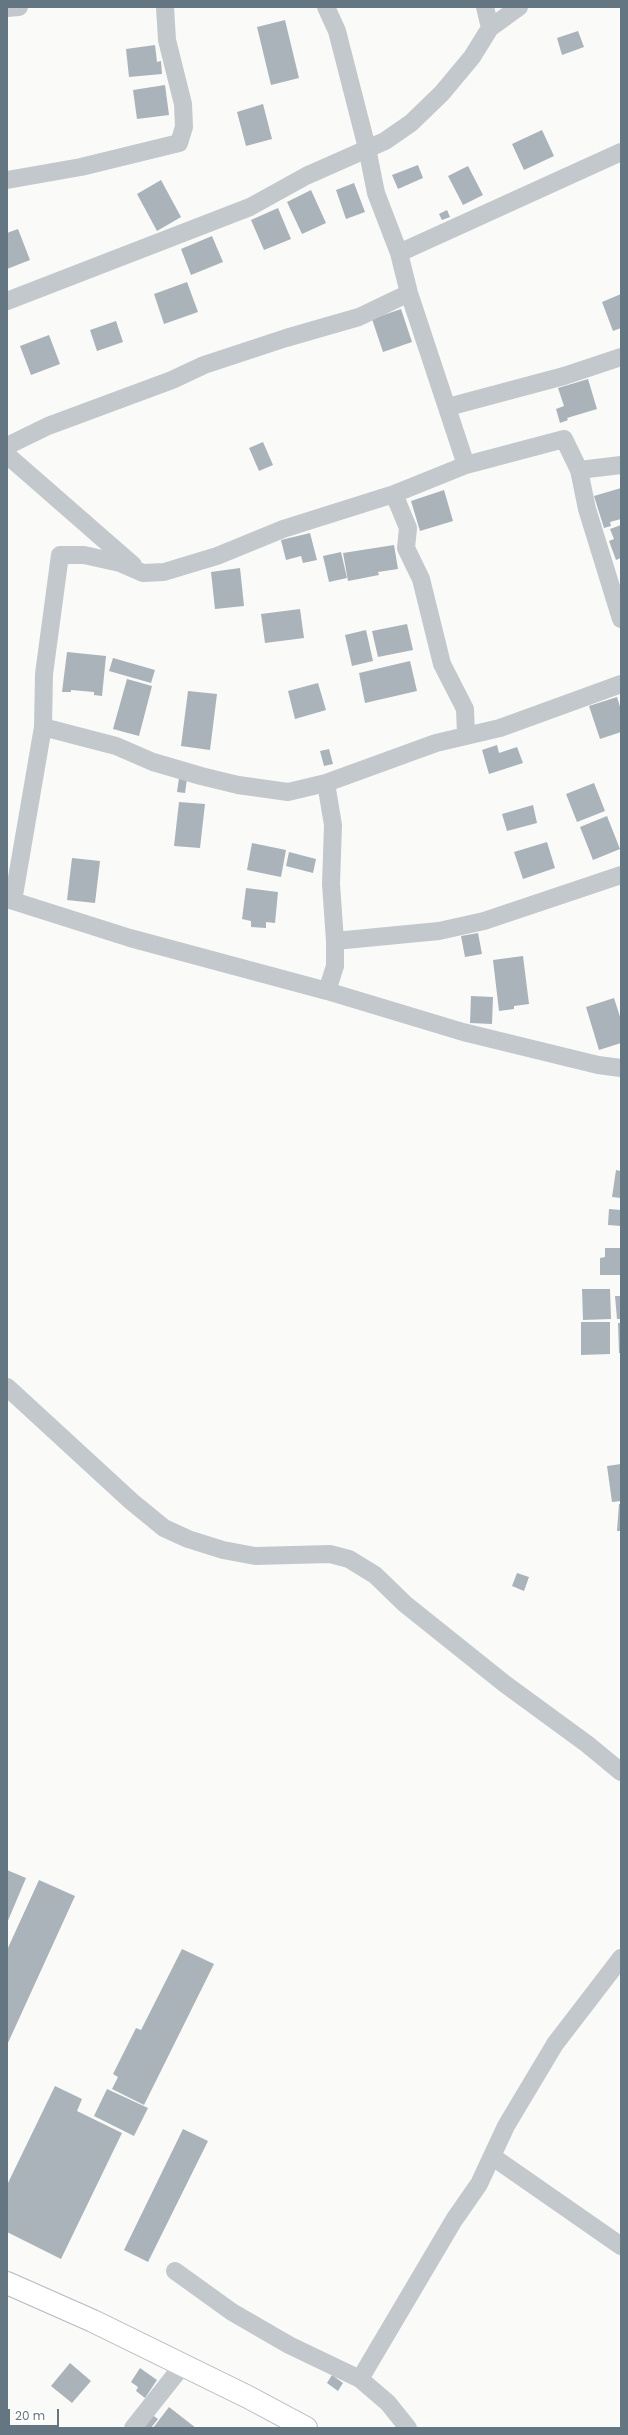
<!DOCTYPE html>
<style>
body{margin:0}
#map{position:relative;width:628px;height:2435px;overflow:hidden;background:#fafaf8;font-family:Poppins,sans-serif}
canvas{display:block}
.frame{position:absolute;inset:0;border:8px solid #657683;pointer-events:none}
.scale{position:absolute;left:8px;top:2409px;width:51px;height:18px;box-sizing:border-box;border:2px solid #657683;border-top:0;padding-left:5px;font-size:12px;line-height:14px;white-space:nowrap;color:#657683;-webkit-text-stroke:3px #fff;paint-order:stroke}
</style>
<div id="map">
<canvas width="628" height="2435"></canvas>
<div class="frame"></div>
<div class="scale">20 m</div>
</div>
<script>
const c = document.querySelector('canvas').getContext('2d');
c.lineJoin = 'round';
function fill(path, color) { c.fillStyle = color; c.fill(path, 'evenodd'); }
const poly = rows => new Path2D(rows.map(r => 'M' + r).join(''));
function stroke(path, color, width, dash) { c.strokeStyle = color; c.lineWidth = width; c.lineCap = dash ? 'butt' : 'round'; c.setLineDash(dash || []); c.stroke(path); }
fill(poly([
 [285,20,299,78,271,85,257,27],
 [578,31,584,47,562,55,557,38],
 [155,45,157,62,161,61,162,74,129,77,126,49],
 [165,85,169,115,137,119,133,90],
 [263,104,272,139,246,146,237,112],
 [542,130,554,156,524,170,512,144],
 [418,165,423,178,398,189,392,175],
 [468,166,483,195,463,205,448,176],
 [161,180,181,217,157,231,137,194],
 [354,183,365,212,346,219,336,190],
 [311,190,326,223,302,234,287,202],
 [278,208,291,239,264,250,251,220],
 [447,210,450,217,442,220,439,214],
 [18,229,30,260,7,269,7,233],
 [212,236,223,262,191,275,181,249],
 [187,282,198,312,164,324,154,294],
 [621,294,621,328,613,331,602,302],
 [401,309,412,342,383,352,372,319],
 [116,321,123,342,97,351,90,330],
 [49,335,60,364,31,375,20,346],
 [588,379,597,409,567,418,568,420,560,423,556,409,564,406,558,388],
 [263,442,273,465,259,471,249,448],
 [621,488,621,519,610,522,611,526,604,528,594,496],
 [444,490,453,521,420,531,411,501],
 [621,525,621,558,616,560,609,541,614,539,610,529],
 [310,533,317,560,303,563,301,556,286,560,281,540],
 [394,545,398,569,378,572,379,575,348,581,343,553],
 [341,552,347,578,329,582,323,556],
 [240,568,244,606,215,609,211,572],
 [300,609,304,638,265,643,261,614],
 [407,624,413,650,378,657,372,631],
 [366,630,373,661,352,666,345,635],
 [67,652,106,656,102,696,94,695,94,692,71,690,71,692,62,692],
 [113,658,155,670,151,683,109,671],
 [410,661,417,691,365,703,359,673],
 [127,679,152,686,139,736,113,729],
 [318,683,326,710,295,719,288,691],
 [188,691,217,694,210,750,181,746],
 [617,697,621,710,621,732,600,739,589,706],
 [497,745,499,753,517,747,523,763,489,774,482,750],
 [329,749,333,764,324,766,320,751],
 [179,778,187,779,185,793,177,792],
 [594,783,605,811,577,822,566,794],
 [179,802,205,804,200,848,174,846],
 [533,805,537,823,507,831,502,814],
 [607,816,620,849,593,860,580,827],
 [547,842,555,868,523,879,514,852],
 [252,843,286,850,281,877,247,870],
 [289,852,316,859,313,873,286,866],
 [72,858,100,861,95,903,67,900],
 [246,888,278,892,275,923,266,922,266,928,251,927,251,921,242,919],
 [478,933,482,954,465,957,461,936],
 [523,956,529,1004,514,1006,514,1009,499,1011,493,960],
 [471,996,493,997,492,1024,470,1023],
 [614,998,621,1020,621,1043,599,1050,586,1007],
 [616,1170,621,1171,621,1198,612,1197],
 [609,1209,621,1210,621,1226,608,1225],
 [605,1248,621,1248,621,1275,600,1275,600,1258,605,1257],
 [582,1289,610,1289,611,1319,583,1320],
 [615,1296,621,1296,621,1319,617,1319],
 [581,1322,610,1322,610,1354,581,1355],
 [618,1323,621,1323,621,1353,619,1353],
 [621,1464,621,1501,612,1502,607,1466],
 [619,1504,621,1504,621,1531,617,1531],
 [517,1573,529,1577,524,1591,512,1586],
 [7,1870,26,1878,7,1923],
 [39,1880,75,1896,7,2045,7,1950],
 [182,1949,214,1964,144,2105,112,2089,118,2077,113,2074,136,2028,141,2030],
 [55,2086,82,2099,77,2111,122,2133,61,2259,7,2232,7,2185],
 [107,2089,148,2108,134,2136,94,2116],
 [183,2129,208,2141,148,2262,124,2250],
 [70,2363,91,2381,72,2403,51,2386],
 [140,2368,157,2380,145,2398,136,2391,138,2387,131,2382],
 [332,2375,343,2383,338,2391,327,2383],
 [169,2407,196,2428,153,2428],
 [151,2414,158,2419,151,2428,140,2428]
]), '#aab3b9');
const secondary = poly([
 [7,2283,93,2321,248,2397,306,2428]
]);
stroke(secondary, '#b3babf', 24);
stroke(poly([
 [326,7,337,31,367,148,376,193,399,253,409,293,466,465],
 [485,7,490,28],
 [7,8,19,7],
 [7,180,81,167,179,143,184,127,183,104,167,40,165,7],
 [399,253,621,152],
 [7,301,250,207,306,176,385,141,411,123,442,93,472,57,490,28,519,7],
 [448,407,564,376,621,357],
 [7,446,48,426,172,380,204,365,286,338,359,317,409,293],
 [7,455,133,565],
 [579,470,621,465],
 [394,494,408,528,406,548,421,579,442,664,465,709,466,735],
 [43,727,116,746,153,762,201,776,238,785,288,792,326,783,436,743,500,728,621,684],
 [326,783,333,825,331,884,335,941,335,966,327,991],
 [7,899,130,938,327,991,463,1032,598,1065,621,1068],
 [13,901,43,727,44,674,60,555,84,555,120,563,143,573,164,572,217,556,283,529,394,494,466,465,564,439,579,470,587,509,621,619],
 [335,941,439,931,484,921,621,875],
 [7,1387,131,1501,164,1528,188,1539,223,1550,255,1556,330,1554,349,1559,375,1575,405,1604,505,1684,587,1744,621,1772],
 [493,2157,621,2246],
 [175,2271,232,2312,289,2345,360,2379,388,2403,408,2428],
 [360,2379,454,2220,479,2184,506,2126,555,2044,621,1958],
 [133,2428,183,2365]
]), '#c3c8cc', 18);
stroke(secondary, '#fff', 22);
</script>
